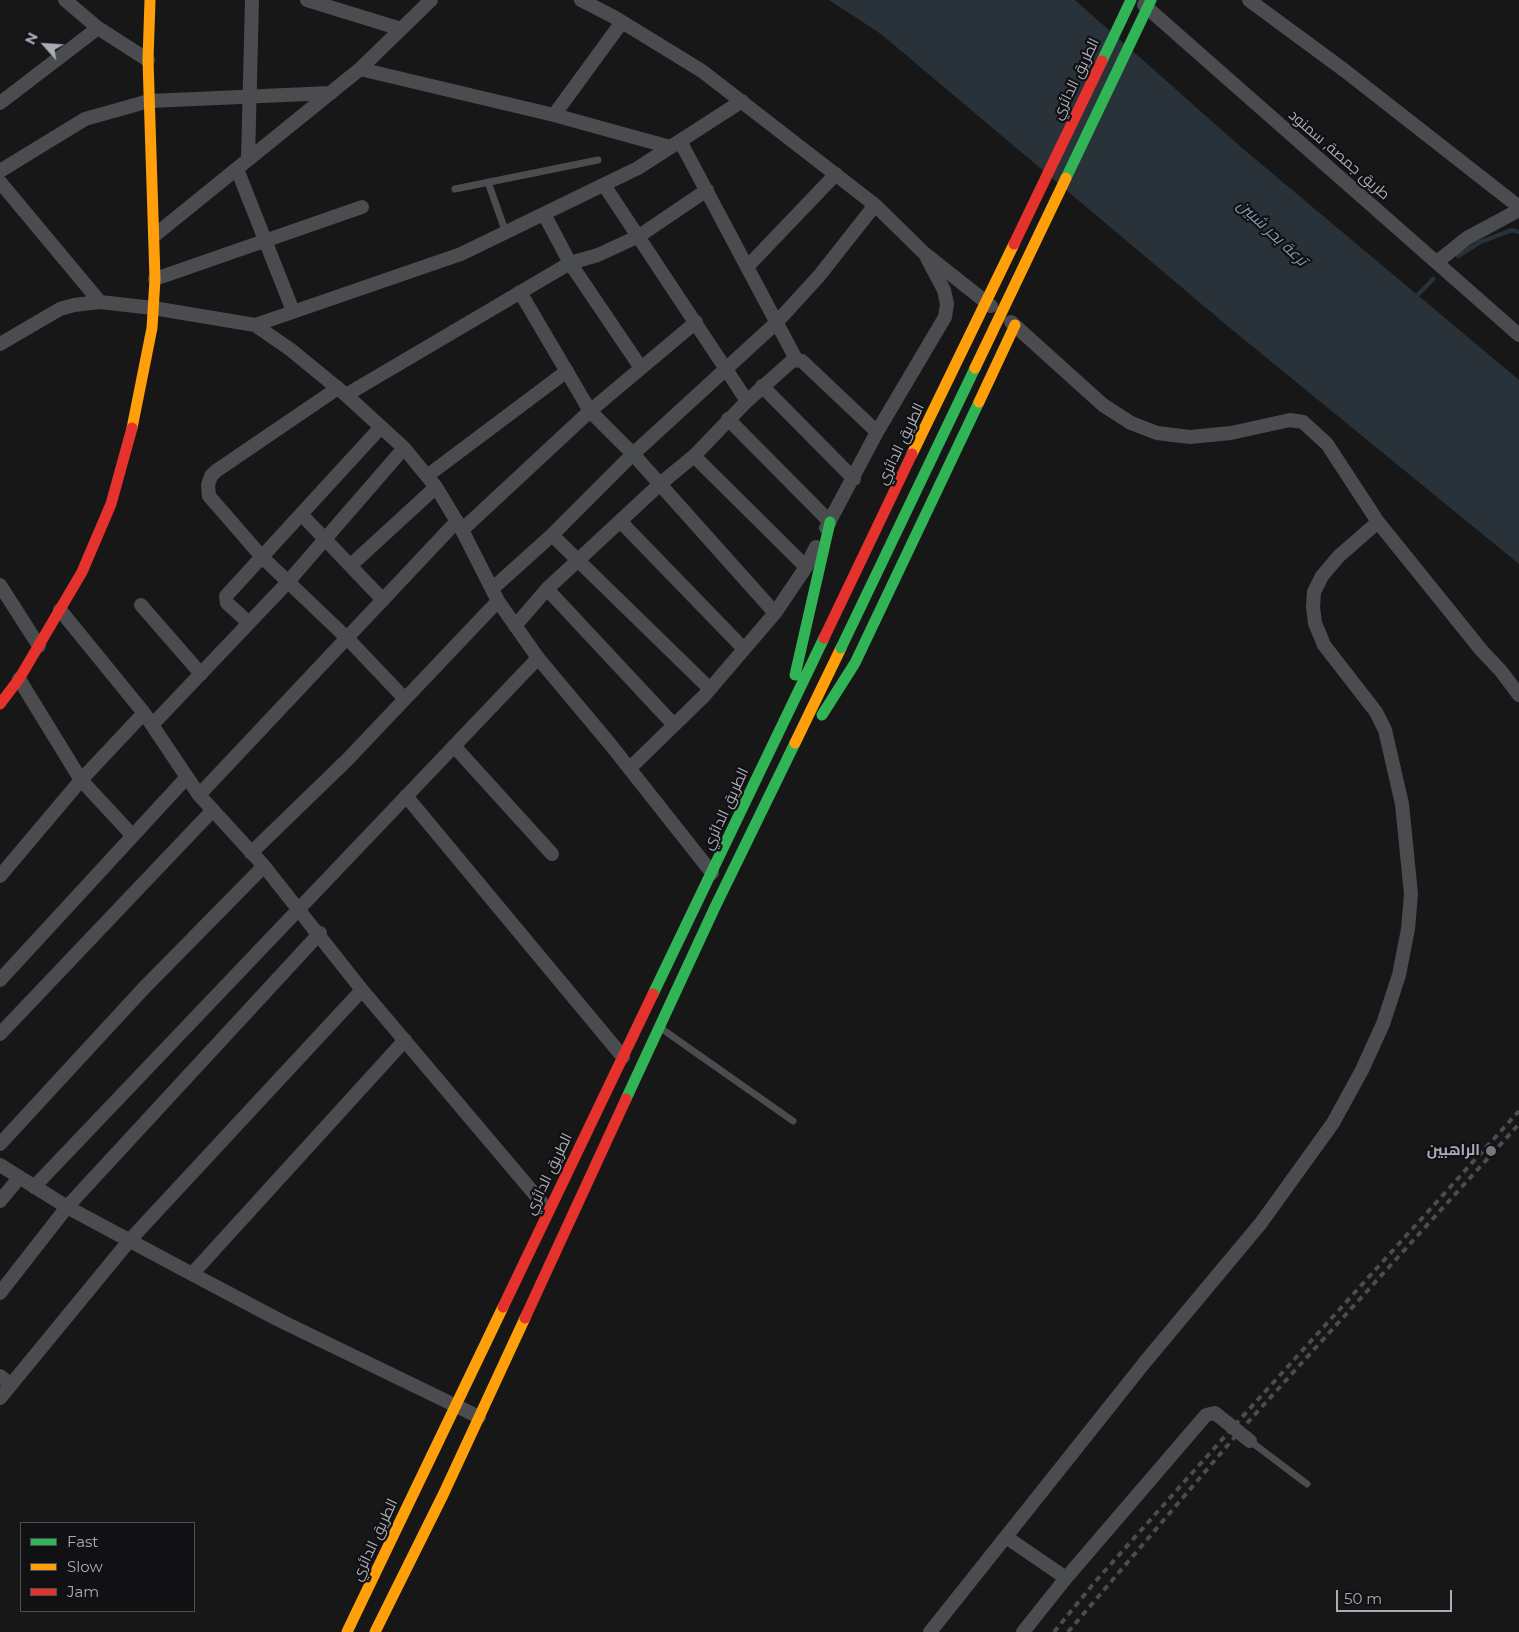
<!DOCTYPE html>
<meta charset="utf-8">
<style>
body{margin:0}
#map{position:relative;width:1519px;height:1632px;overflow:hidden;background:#171717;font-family:Montserrat,sans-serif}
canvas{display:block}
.legend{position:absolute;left:20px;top:1522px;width:175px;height:90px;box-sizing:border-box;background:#111113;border:1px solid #4d4f55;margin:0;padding:6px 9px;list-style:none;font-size:15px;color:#a8adb8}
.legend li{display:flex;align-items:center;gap:10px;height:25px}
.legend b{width:25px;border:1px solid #4d4f55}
.north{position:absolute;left:20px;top:20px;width:50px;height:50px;-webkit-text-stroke:4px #111113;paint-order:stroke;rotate:296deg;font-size:14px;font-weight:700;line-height:20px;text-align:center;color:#a8adb8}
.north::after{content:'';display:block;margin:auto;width:18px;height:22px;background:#a8adb8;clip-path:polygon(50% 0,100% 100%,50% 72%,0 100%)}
.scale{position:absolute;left:1336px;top:1590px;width:116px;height:22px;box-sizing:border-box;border:2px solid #a8adb8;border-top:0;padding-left:6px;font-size:15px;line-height:18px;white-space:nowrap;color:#a8adb8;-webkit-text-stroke:4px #111113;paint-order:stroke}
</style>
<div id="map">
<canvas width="1519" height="1632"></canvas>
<ul class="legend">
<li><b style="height:6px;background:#30b455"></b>Fast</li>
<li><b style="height:6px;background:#ff9f0a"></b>Slow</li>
<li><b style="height:6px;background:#e5322d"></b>Jam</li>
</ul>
<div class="north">N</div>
<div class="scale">50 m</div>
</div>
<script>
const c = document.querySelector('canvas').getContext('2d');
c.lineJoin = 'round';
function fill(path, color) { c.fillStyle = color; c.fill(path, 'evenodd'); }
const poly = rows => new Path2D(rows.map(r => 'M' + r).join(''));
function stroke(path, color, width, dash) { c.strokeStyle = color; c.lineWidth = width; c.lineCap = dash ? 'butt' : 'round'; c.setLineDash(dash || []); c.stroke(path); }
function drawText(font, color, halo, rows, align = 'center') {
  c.font = font + ' Montserrat,Cairo,sans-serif'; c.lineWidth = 4.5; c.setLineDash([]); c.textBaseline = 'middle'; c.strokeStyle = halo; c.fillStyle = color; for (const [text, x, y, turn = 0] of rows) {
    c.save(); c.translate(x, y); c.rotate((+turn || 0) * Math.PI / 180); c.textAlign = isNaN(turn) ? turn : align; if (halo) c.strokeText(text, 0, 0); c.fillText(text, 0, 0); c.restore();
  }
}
fill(poly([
 [829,0,1075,0,1242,148,1519,380,1519,564,1230,328,881,34]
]), '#2a3239');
stroke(poly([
 [1458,256,1480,242,1512,230,1519,232],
 [1415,298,1433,279]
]), '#2a3239', 4.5);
stroke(poly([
 [488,182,506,233],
 [455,189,598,160],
 [662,1029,793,1121],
 [1250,1441,1307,1484]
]), '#4b4c50', 7);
stroke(poly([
 [65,0,98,28,148,60],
 [307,0,401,29],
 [581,0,614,17,702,71,875,205,924,253,991,306],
 [1249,0,1344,70,1519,207],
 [1144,5,1519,335],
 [360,69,554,115,670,147],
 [0,103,98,28],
 [554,115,622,22],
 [680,141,796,359],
 [248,160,252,0],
 [237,169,293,311],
 [0,171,85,119,149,101,331,93],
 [0,182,100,302],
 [604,185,747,401],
 [544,214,570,263,641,368],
 [155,235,360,69,431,0],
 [1437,262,1467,238,1519,210],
 [747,267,836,174],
 [155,279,362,207],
 [520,292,590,411,633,454,775,613],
 [1011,322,1103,405,1131,423,1157,433,1190,437,1231,433,1290,420,1303,422,1327,444,1378,522,1482,651,1501,671,1519,695],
 [255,325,461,254,638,168,742,101],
 [0,344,60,309,74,305,100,302,153,308,255,325,291,350,346,395,404,448,436,487,462,530,498,601,538,658,610,744,712,873],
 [762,386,854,479],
 [338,388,216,471,211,476,208,485,209,496,262,557,348,639,405,699],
 [346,395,570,263,598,255,639,236,707,190],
 [728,419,830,522],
 [694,456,806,567],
 [427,476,567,371],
 [301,514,383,600],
 [620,521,744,649],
 [826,528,877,432,945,317,947,304,944,290,927,258],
 [462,530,590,411,696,322],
 [552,535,710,689],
 [351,565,436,487],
 [0,585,39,646],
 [492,589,552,535,633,454,776,323,819,276,875,205],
 [547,589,674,725],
 [141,605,201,674],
 [60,610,144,713,199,795,264,866,362,990,548,1210],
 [249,623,227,603,226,596,381,427],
 [515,626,547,589,660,484,694,456,747,401,793,360,802,361,877,432],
 [19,679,81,780,132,835],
 [152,725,287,583,404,448],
 [454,746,552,854],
 [630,768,704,696,775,613,806,567,816,547],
 [199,795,457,521],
 [406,796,623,1057],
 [251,853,347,760,498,601],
 [0,876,81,780,144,713],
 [0,980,187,777],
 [0,1034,212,811],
 [0,1144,143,989,264,866],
 [0,1165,67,1207,192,1274,279,1320,479,1417],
 [34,1187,538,658],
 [0,1201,19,1178],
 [192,1274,405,1040],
 [0,1293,67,1207,320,933],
 [0,1376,11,1385],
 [0,1398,129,1241,362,990],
 [1006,1537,1066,1578],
 [930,1632,1145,1362,1261,1223,1333,1123,1362,1070,1383,1024,1399,975,1408,929,1411,894,1402,804,1385,730,1376,712,1324,645,1315,623,1313,607,1314,592,1322,576,1339,556,1378,522],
 [1023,1632,1066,1578,1206,1415,1215,1413,1250,1441]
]), '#4b4c50', 14);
stroke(poly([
 [795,675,830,522],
 [822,715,855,663,979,402],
 [653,994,824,638],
 [626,1099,715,907,795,743]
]), '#30b455', 11);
stroke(poly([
 [979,402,1015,325],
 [132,428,152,328,155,279,148,60,150,0],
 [795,743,841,648],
 [347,1632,503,1307],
 [375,1632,443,1495,525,1318]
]), '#ff9f0a', 11);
stroke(poly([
 [0,704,19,679,82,572,111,504,132,428],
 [503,1307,653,994],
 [525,1318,626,1099]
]), '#e5322d', 11);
stroke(poly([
 [1054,1632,1094,1583,1234,1426,1519,1111],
 [1068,1632,1239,1432,1519,1124]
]), '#4b4c4f', 4, [6, 5]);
stroke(poly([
 [1102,61,1131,0],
 [1066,178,1151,0],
 [841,648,975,368]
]), '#30b455', 11);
stroke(poly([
 [975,368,1066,178],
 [912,454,1014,244]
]), '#ff9f0a', 11);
stroke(poly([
 [1014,244,1102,61],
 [824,638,912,454]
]), '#e5322d', 11);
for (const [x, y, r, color] of [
 [1491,1151,6,"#757880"]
]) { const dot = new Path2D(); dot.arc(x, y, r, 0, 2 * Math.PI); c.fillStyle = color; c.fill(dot); stroke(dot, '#111113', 2); }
drawText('15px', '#a8adb8', '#111113', [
 ["الطريق الدائري",1076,79,-64],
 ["طريق جمصة, سمنود",1339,155,41],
 ["الطريق الدائري",901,444,-64],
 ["الطريق الدائري",726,809,-65],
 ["الطريق الدائري",549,1174,-64],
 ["الطريق الدائري",375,1540,-65]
]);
drawText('bold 15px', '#a8adb8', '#111113', [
 ["الراهبين",1480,1151]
], 'right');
drawText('italic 16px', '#7f9bb3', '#111113', [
 ["ترعة بحر شبين",1272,233,43]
]);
</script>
